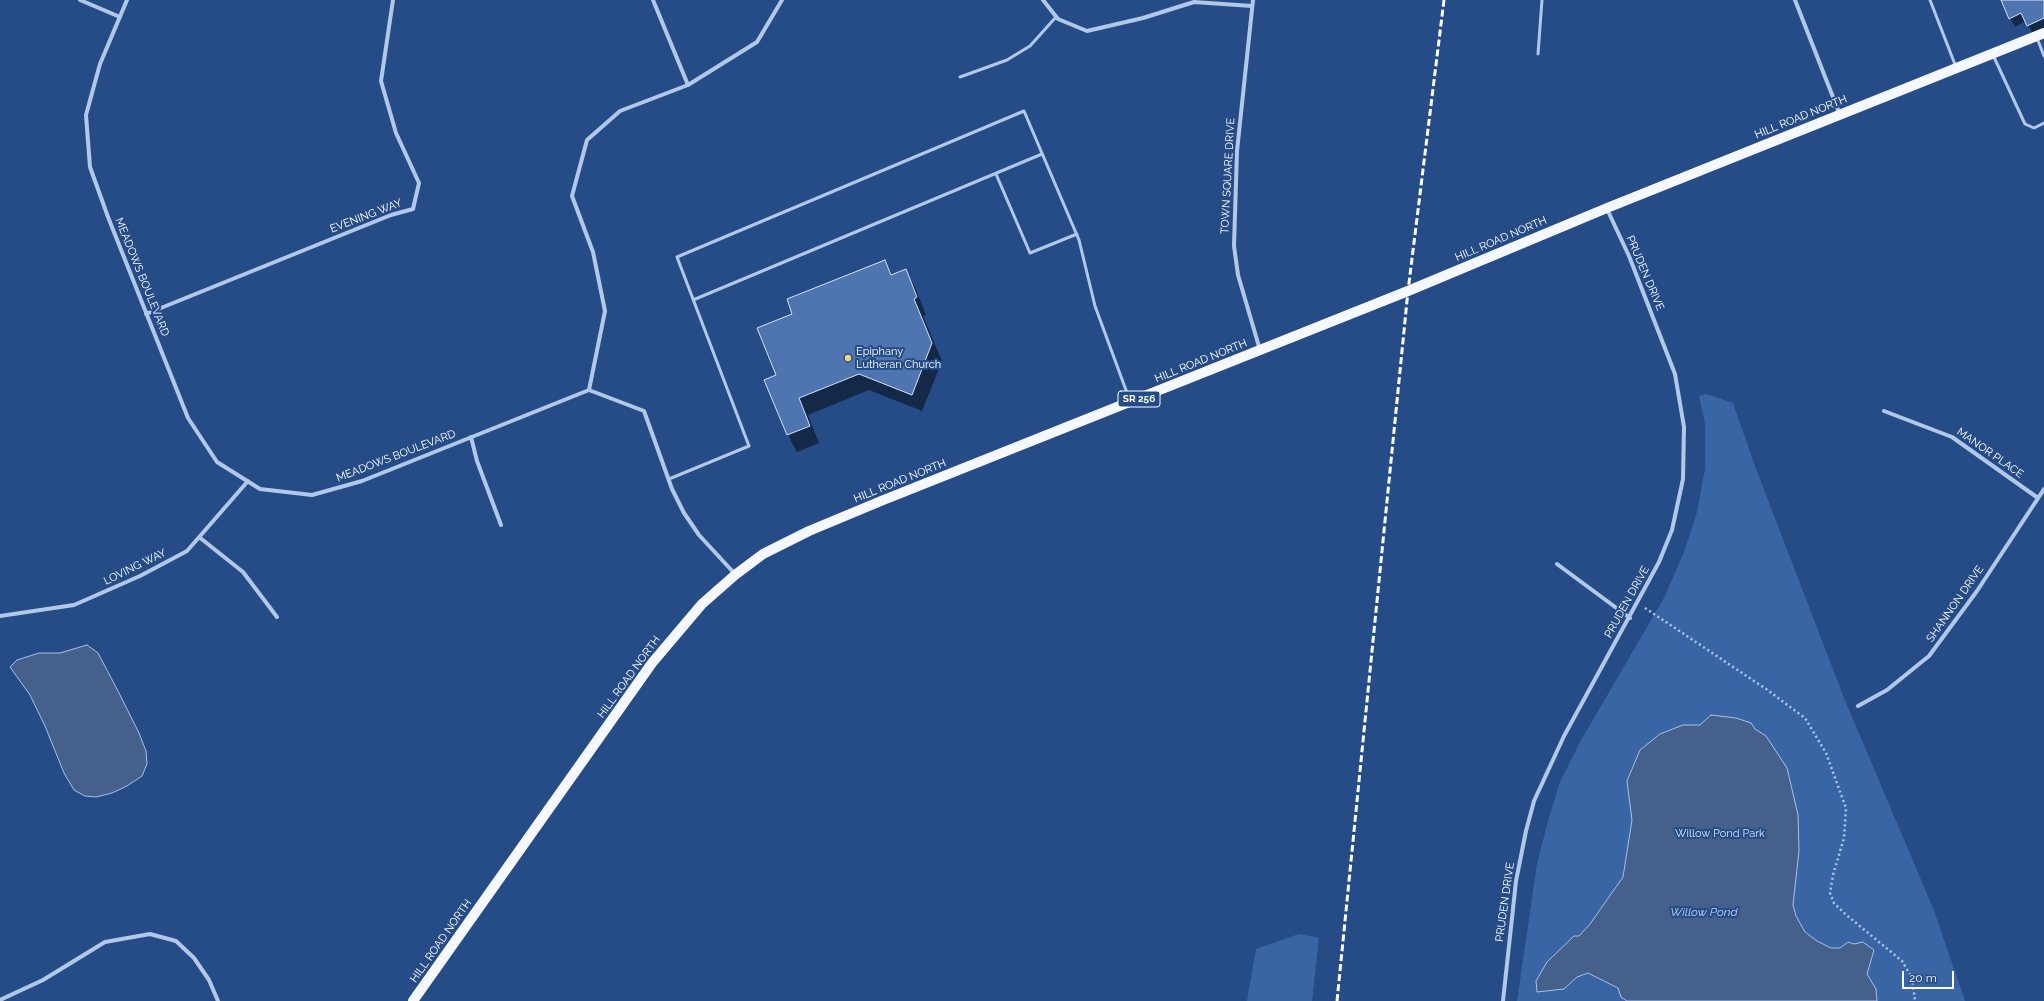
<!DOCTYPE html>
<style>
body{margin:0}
#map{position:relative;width:2044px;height:1001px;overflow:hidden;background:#264c88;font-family:Raleway,sans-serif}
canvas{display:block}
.scale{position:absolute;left:1902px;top:971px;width:52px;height:18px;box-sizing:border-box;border:2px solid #fff;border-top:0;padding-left:5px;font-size:12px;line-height:14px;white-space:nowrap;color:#fff;-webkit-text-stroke:3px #264c88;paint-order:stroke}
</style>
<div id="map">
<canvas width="2044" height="1001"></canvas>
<div class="scale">20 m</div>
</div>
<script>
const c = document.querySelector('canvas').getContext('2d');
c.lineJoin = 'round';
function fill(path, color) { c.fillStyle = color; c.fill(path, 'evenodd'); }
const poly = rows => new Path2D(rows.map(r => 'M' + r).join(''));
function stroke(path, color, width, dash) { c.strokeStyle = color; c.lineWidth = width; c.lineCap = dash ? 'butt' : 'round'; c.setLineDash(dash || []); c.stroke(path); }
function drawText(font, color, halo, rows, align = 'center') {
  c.font = font + ' Raleway,sans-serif'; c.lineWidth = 4; c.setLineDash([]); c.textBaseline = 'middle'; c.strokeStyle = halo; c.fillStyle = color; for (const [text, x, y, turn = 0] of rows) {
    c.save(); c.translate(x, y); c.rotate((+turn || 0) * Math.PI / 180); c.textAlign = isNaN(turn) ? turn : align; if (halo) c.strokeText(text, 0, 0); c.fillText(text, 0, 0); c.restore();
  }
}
fill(poly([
 [1706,394,1733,403,1756,469,1844,698,1933,908,1965,1001,1517,1001,1537,864,1548,821,1560,782,1580,742,1664,598,1684,552,1697,512,1705,469,1705,424,1699,396],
 [1299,934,1319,938,1312,1001,1247,1001,1256,949]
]), '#3a65a4');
const water = poly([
 [87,645,98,653,118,691,139,733,146,751,147,764,142,776,127,786,112,793,96,797,85,796,74,790,64,773,45,726,30,695,10,667,17,660,39,653,60,653,87,645],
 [1711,715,1736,718,1751,723,1755,729,1766,736,1787,768,1798,815,1799,851,1793,905,1796,916,1805,932,1817,941,1831,948,1840,948,1848,942,1854,944,1863,942,1874,950,1867,974,1876,989,1877,1001,1627,1001,1621,997,1618,988,1588,973,1577,977,1564,989,1537,992,1536,981,1547,962,1574,936,1579,936,1590,924,1623,877,1632,820,1627,781,1640,750,1660,734,1683,725,1700,725,1711,715]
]);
fill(water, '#45608b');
stroke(water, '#a6c2e9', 1);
fill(poly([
 [2007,0,2044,0,2044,29,2033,34,2026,21,2015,27,2010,18],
 [885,261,893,276,905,271,915,287,926,315,923,316,942,361,922,411,869,390,808,415,819,443,797,452,788,435,766,381,777,376,794,315]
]), '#0007');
const building = poly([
 [2001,0,2044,0,2044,18,2027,26,2021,13,2009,19,2001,0],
 [885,260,891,275,906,269,917,297,914,299,932,343,912,395,859,374,799,398,810,426,787,435,764,380,776,375,757,328,792,314,787,299,885,260]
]);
fill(building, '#4e75af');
stroke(building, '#d6e3f7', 1);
stroke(poly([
 [1645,608,1766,689,1805,718,1826,753,1846,808,1844,838,1833,875,1830,893,1834,903,1844,913,1902,961,1912,978,1915,1001]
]), '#b2c8e9', 2.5, [2, 3]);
stroke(poly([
 [1930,0,1956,67],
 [2037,38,2044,56],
 [1538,54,1542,0],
 [1993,55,2025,124,2034,128,2044,123],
 [960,77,1007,60,1030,46,1056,17],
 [996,174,1030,253,1077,234],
 [693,300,1042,154],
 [669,479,749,446,677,257,1024,111,1079,240,1095,306,1130,401]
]), '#b2c8e9', 3);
stroke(poly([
 [80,0,120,17],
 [127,0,100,64,86,115,90,167,108,217,188,418,217,462,260,489,312,495,362,481,589,390,644,411,672,489,684,513,699,535,735,574],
 [653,0,688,85],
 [1043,0,1058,19,1087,31,1143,18,1194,2,1252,6],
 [1253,0,1237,151,1234,246,1238,275,1260,350],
 [1795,0,1840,115],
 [146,314,391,215,413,209,419,183,396,133,381,81,393,0],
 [589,390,605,311,593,252,572,196,587,140,620,111,688,85,757,42,782,0],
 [1884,411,1952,437,2038,498],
 [471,437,477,461,501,525],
 [199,537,243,572,277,617],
 [1557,564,1630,618],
 [0,616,74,605,140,576,187,551,248,481],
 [1858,706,1887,690,1929,656,1977,591,2044,489],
 [0,1000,43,980,105,942,150,934,176,941,194,958,209,980,218,1001],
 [1503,1001,1516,881,1526,831,1534,801,1564,736,1659,562,1672,530,1683,479,1684,427,1675,374,1629,256,1607,209]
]), '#b2c8e9', 4);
stroke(poly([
 [413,1001,652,663,702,604,735,575,763,554,809,531,881,501,1408,291,1607,208,2044,33]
]), '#f5f8fe', 10);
stroke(poly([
 [1337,1001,1408,291,1444,0]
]), '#fff', 3, [7, 3]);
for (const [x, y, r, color] of [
 [848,358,4,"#f2d577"]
]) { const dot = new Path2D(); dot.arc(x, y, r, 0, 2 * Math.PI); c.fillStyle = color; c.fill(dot); stroke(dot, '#264c88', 1.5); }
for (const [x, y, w] of [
 [1139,399,42]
]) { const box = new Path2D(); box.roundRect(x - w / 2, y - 8, w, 16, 3); c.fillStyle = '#264c88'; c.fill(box); stroke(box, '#fff', 1); }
drawText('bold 10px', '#fff', null, [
 ["SR 256",1139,399]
]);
drawText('11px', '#fff', '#264c88', [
 ["HILL ROAD NORTH",1801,117,-22],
 ["TOWN SQUARE DRIVE",1228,176,-87],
 ["EVENING WAY",366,216,-21],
 ["HILL ROAD NORTH",1501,239,-23],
 ["PRUDEN DRIVE",1645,273,67],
 ["MEADOWS BOULEVARD",142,277,68],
 ["HILL ROAD NORTH",1201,361,-22],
 ["MANOR PLACE",1990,453,35],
 ["MEADOWS BOULEVARD",396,456,-21],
 ["HILL ROAD NORTH",900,481,-22],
 ["LOVING WAY",135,567,-26],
 ["PRUDEN DRIVE",1627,602,-61],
 ["SHANNON DRIVE",1955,604,-55],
 ["HILL ROAD NORTH",629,677,-54],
 ["PRUDEN DRIVE",1505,902,-82],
 ["HILL ROAD NORTH",441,941,-55]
]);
drawText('11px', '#fff', '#264c88', [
 ["Epiphany",856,352],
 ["Lutheran Church",856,365]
], 'left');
drawText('11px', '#d6e3f7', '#264c88', [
 ["Willow Pond Park",1720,834]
]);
drawText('italic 12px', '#bed2f0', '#264c88', [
 ["Willow Pond",1704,912]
]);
</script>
